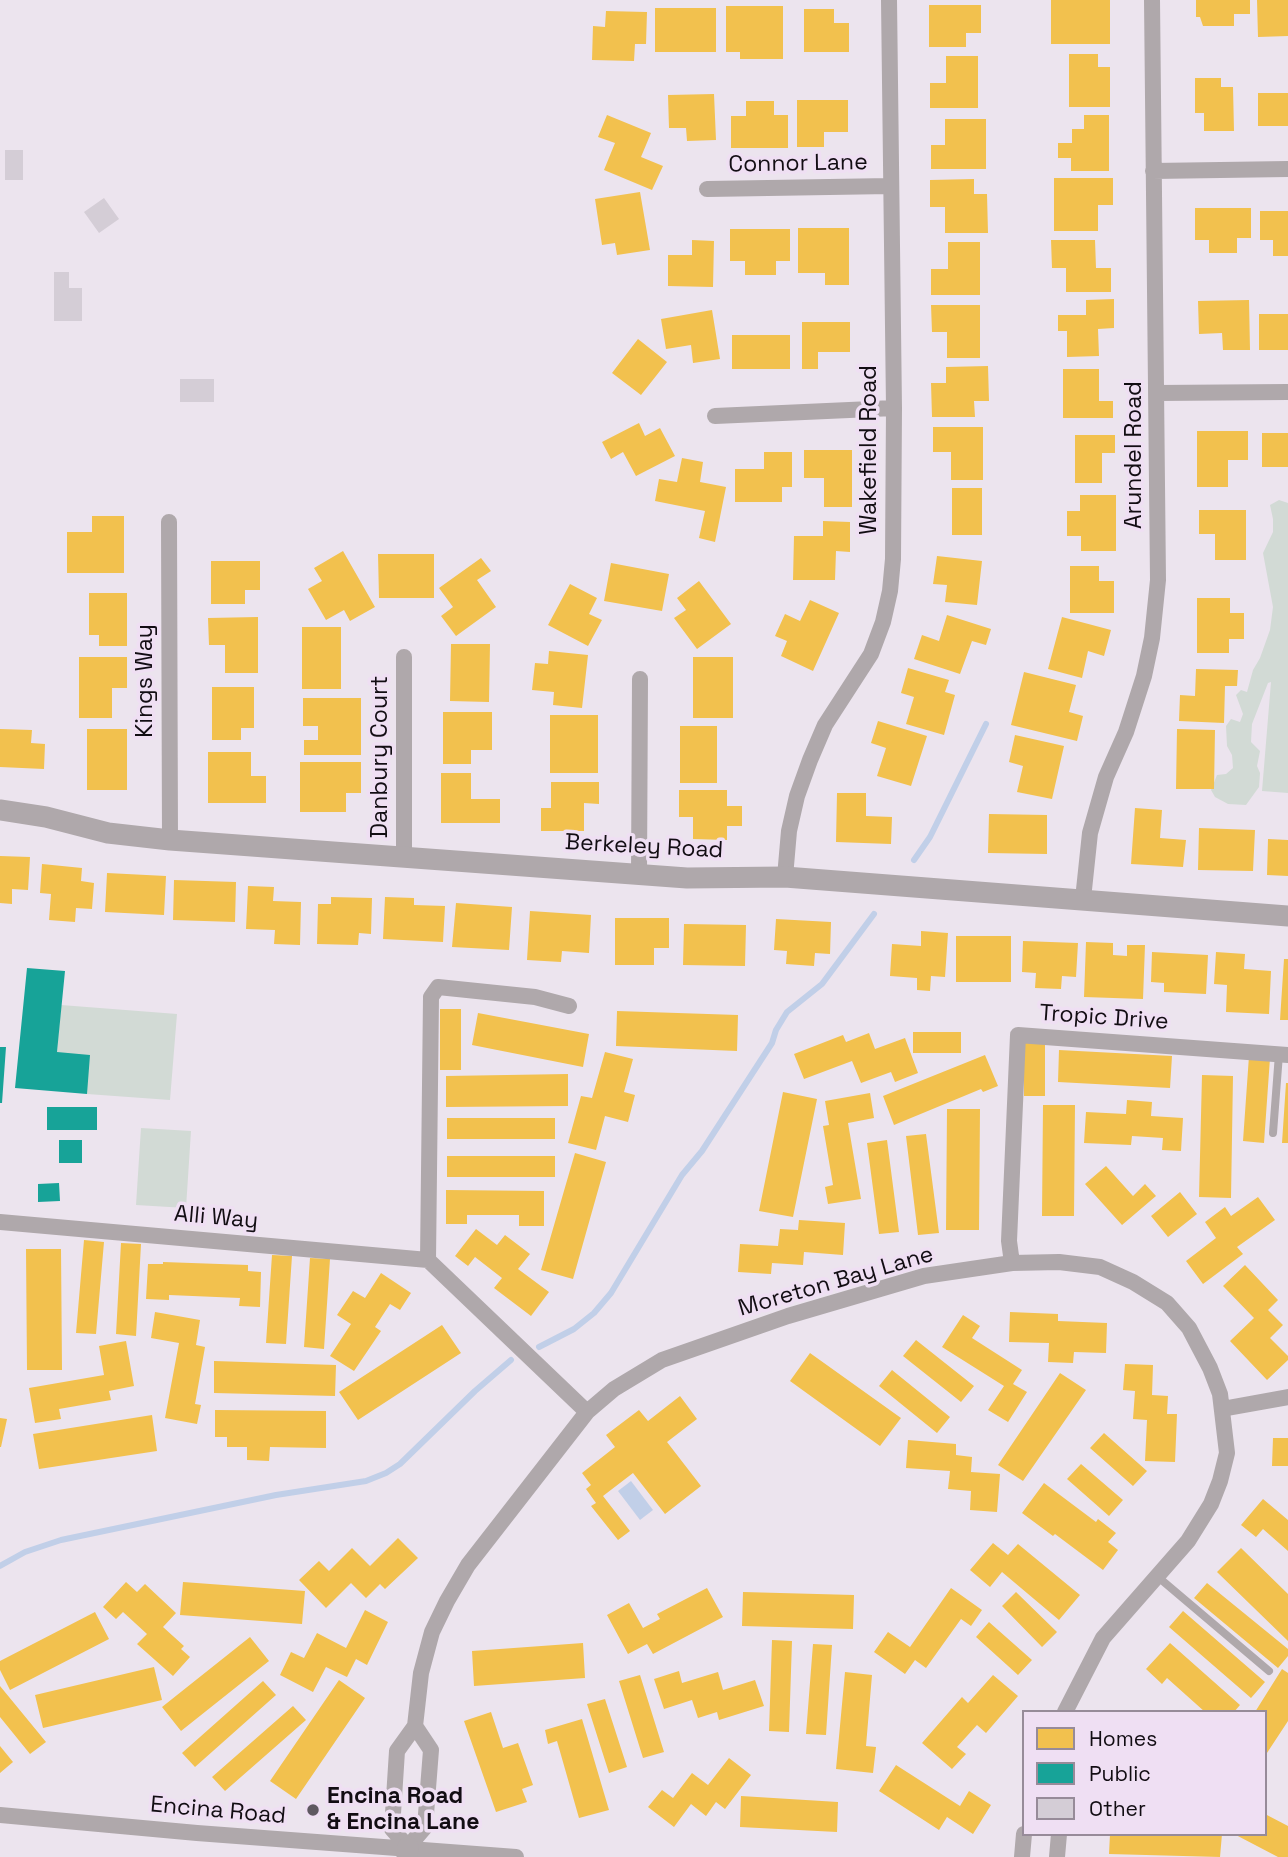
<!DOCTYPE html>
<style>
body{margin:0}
#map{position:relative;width:1288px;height:1857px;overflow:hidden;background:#ece4ee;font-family:"Space Grotesk",sans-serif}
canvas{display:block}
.legend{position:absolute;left:1022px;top:1710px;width:245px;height:126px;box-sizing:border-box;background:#efdff3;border:2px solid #978b99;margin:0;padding:9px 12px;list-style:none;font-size:21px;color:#120d13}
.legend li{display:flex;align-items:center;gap:14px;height:35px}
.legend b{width:35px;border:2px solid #978b99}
</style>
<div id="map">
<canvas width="1288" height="1857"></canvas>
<ul class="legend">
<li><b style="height:19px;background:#f2c14e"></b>Homes</li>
<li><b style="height:19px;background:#17a398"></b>Public</li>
<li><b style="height:19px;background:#d4cdd6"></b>Other</li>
</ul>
</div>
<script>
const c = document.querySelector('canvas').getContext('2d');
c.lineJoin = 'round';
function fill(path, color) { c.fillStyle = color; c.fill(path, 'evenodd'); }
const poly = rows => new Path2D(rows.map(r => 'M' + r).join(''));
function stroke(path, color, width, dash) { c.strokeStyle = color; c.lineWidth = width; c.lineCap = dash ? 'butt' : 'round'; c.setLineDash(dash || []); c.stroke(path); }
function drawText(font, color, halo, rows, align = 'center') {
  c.font = font + ' "Space Grotesk",sans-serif'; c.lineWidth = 7; c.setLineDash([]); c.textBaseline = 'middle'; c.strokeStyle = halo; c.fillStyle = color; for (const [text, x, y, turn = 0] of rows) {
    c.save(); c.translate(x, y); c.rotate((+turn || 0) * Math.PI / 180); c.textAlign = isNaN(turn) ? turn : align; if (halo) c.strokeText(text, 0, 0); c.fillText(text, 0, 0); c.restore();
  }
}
fill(poly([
 [1279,500,1288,503,1288,793,1262,791,1271,682,1268,683,1252,724,1251,742,1260,751,1257,766,1260,773,1259,787,1246,805,1228,804,1215,797,1211,790,1217,775,1226,774,1233,768,1232,755,1227,746,1226,726,1231,719,1240,722,1243,714,1236,695,1241,690,1247,692,1253,670,1260,658,1270,630,1273,607,1263,553,1273,532,1273,519,1270,505],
 [61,1005,177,1014,170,1100,87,1094,57,1052],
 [141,1128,191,1131,186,1208,136,1205]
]), '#d2dad5');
fill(poly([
 [631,1481,653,1510,640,1520,618,1491]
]), '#c1cfe8');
fill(poly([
 [1051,0,1110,0,1110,44,1051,44],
 [1196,0,1250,0,1250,14,1234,14,1234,26,1203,26,1200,17,1196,17],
 [1257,0,1288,0,1288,36,1258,37],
 [929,5,981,5,981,33,966,33,966,47,929,47],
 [726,6,783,6,783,59,740,59,740,52,726,52],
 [655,8,716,8,716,52,655,52],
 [804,9,834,9,834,23,849,23,849,52,804,52],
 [606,11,647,12,646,44,635,44,634,61,592,60,593,26,605,27],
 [1069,54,1098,54,1098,67,1110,67,1110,107,1069,107],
 [946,56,978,56,978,108,930,108,930,83,946,83],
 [1195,78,1221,78,1221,87,1233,87,1234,131,1204,131,1204,113,1195,113],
 [1258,93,1288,93,1288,126,1258,126],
 [714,94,716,140,687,141,686,128,669,128,668,95],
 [797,100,848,100,848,132,824,132,824,147,797,147],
 [746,101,774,101,774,115,788,115,788,148,731,148,731,116,746,116],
 [607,115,651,133,641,157,663,166,652,190,604,170,615,143,598,137],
 [1084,115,1109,115,1109,171,1071,171,1071,158,1058,158,1058,143,1072,143,1072,129,1084,129],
 [945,119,986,119,986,169,931,169,931,145,945,145],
 [1054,178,1113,178,1113,205,1098,205,1098,231,1054,231],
 [974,179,974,194,987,194,988,233,945,233,945,207,930,207,930,180],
 [640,192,650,250,617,255,615,243,602,245,595,199],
 [1195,208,1251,208,1251,238,1237,238,1237,253,1209,253,1209,240,1195,240],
 [1260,211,1288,211,1288,256,1273,256,1273,240,1260,240],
 [798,228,849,228,849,285,825,285,825,273,798,273],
 [730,229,790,229,790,261,776,261,776,275,745,275,745,261,730,261],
 [692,240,714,241,713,287,668,286,668,255,692,255],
 [1051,240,1095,240,1096,268,1111,268,1111,292,1066,292,1066,268,1052,268],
 [948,242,980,242,980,295,931,295,931,269,948,269],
 [1114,299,1114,328,1098,329,1099,356,1067,357,1067,331,1058,331,1058,315,1086,315,1086,300],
 [1249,300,1250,350,1223,350,1222,333,1199,334,1198,301],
 [931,305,980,305,980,358,947,358,947,332,932,332],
 [712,310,720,359,693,363,691,345,666,349,661,319],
 [1259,314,1288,314,1288,350,1259,350],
 [802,322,850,322,850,352,818,352,818,369,802,369],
 [732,335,790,335,790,369,732,369],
 [638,339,667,362,641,395,612,373],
 [988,366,989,401,974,401,975,417,932,417,931,383,946,383,946,367],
 [1063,369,1099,369,1099,401,1113,401,1113,418,1063,418],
 [639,423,645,436,660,428,675,456,636,476,623,452,611,459,602,442],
 [933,427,983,427,983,480,951,480,951,452,933,452],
 [1197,431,1248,431,1248,460,1228,460,1228,487,1197,487],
 [1262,433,1288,433,1288,467,1262,467],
 [1075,435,1115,435,1115,453,1102,453,1102,483,1075,483],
 [804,450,852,450,852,507,824,507,824,478,804,478],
 [764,452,792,452,792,487,782,487,782,502,735,502,735,469,764,469],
 [682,458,703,462,700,482,726,487,715,542,699,538,705,511,655,501,659,479,677,482],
 [952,488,982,488,982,535,952,535],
 [1080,495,1116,495,1116,551,1081,551,1081,536,1067,536,1067,511,1080,511],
 [1199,510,1246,510,1246,560,1215,560,1215,534,1199,534],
 [92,516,124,516,124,573,67,573,67,532,92,532],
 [823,521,850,522,850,552,836,551,835,580,793,580,794,536,823,536],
 [343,551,375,607,350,621,344,610,326,620,308,589,322,581,314,568],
 [378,554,434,554,434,598,379,598],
 [937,556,982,561,977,605,945,602,947,585,933,584],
 [481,558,491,571,477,580,496,607,456,636,441,616,453,607,439,588],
 [211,561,260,561,260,590,245,590,245,604,211,604],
 [611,563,669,574,662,611,604,601],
 [1070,566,1099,566,1099,581,1114,581,1114,613,1070,613],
 [699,581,731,624,697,649,674,618,686,610,677,598],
 [570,584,597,598,589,614,602,620,588,646,548,625],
 [89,593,127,593,127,646,99,646,99,635,89,635],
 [1197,598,1230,598,1230,613,1244,613,1244,639,1229,639,1229,653,1197,653],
 [810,600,839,613,813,671,781,656,787,641,775,636,785,614,800,621],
 [947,615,991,629,986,645,972,641,960,674,914,659,922,635,939,641],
 [258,617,258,673,225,673,225,645,209,645,208,618],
 [1062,617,1111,630,1104,656,1088,651,1082,678,1048,669],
 [302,627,341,627,341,689,302,689],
 [451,644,490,644,489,702,450,701],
 [549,651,588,655,582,708,553,705,554,692,532,690,535,663,548,664],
 [79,657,127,657,127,688,112,688,112,718,79,718],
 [693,657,733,657,733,718,693,718],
 [908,668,949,680,945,692,955,695,944,735,906,724,914,697,901,693],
 [1196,669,1238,670,1237,686,1225,686,1224,723,1179,721,1180,695,1195,696],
 [1024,672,1076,685,1069,712,1083,716,1077,741,1011,725],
 [212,687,254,687,254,728,241,728,241,740,212,740],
 [303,698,361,698,361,755,304,755,304,740,318,740,318,726,303,726],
 [443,712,492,712,492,750,471,750,471,764,443,764],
 [550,715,598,715,598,773,550,773],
 [878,721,927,736,911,786,877,776,886,748,871,743],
 [680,726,717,726,717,783,680,783],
 [0,729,32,730,31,743,45,744,44,769,0,767],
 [87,729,127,729,127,790,87,790],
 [1177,729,1215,730,1214,789,1176,789],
 [1015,735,1064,746,1052,799,1017,792,1023,766,1009,762],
 [208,752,251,752,251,776,266,776,266,803,208,803],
 [300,762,361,762,361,793,346,793,346,812,300,812],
 [441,773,471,773,471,799,500,799,500,823,441,823],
 [551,782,599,782,599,804,584,803,584,831,541,831,541,808,551,808],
 [679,790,727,790,727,806,742,806,742,826,727,826,727,840,693,839,693,817,679,817],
 [837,793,866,793,866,816,892,817,891,844,836,842],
 [1135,808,1162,810,1160,838,1186,840,1183,867,1131,864],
 [989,814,1047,815,1047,854,988,853],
 [1199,828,1255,830,1253,871,1198,870],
 [1268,839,1288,840,1288,876,1267,875],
 [0,856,30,857,28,890,12,889,12,904,0,903],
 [42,864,82,868,81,881,94,883,92,909,76,908,75,922,49,920,51,894,40,893],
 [107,873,166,876,164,915,105,912],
 [174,880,236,882,235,922,173,920],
 [248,886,274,887,273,901,301,902,300,945,274,944,275,930,246,929],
 [331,897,372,898,371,934,359,933,358,945,317,944,318,904,331,904],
 [385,897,414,898,414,905,445,906,443,942,383,939],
 [456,903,512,907,509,950,452,947],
 [530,911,591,915,589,953,562,951,561,962,527,960],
 [615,918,669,918,669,948,654,948,654,965,615,965],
 [776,919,831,922,830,954,815,953,814,966,786,964,787,951,774,950],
 [684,924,746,925,745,966,683,965],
 [921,931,948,933,945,977,931,976,930,991,917,990,917,978,890,976,892,944,921,946],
 [956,936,1011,936,1011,982,956,982],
 [1023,941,1078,943,1076,977,1062,976,1061,989,1035,988,1036,973,1022,972],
 [1086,942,1113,943,1113,955,1127,956,1127,945,1145,945,1143,999,1084,997],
 [1152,952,1208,955,1206,994,1164,992,1164,983,1151,982],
 [1216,952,1245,954,1244,969,1271,971,1269,1014,1226,1012,1227,985,1214,984],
 [1284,959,1288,959,1288,1020,1280,1020],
 [440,1009,461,1009,461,1070,440,1070],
 [617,1011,738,1015,737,1051,616,1046],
 [478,1013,589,1034,583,1067,472,1045],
 [913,1032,961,1032,961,1053,913,1053],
 [869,1033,875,1049,905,1038,918,1073,895,1082,891,1072,861,1083,852,1061,804,1079,794,1054,843,1035,846,1042],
 [1024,1041,1045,1041,1045,1096,1024,1096],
 [1059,1050,1172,1056,1170,1088,1058,1082],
 [605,1052,633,1059,624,1092,635,1095,628,1122,605,1116,596,1150,568,1143,581,1096,592,1098],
 [985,1055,998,1086,983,1092,981,1089,894,1125,883,1096],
 [1249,1056,1270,1058,1264,1143,1243,1141],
 [568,1074,568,1106,446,1107,446,1076],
 [1202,1075,1233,1076,1231,1198,1199,1197],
 [1286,1083,1288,1083,1288,1143,1282,1143],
 [783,1092,817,1099,793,1217,759,1211],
 [870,1093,874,1118,848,1123,861,1199,828,1204,825,1187,833,1185,823,1126,829,1125,825,1101],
 [1127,1100,1152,1102,1151,1116,1183,1118,1181,1151,1162,1150,1163,1138,1132,1136,1131,1145,1084,1143,1086,1112,1126,1114],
 [1043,1105,1075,1105,1074,1216,1042,1216],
 [947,1109,980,1109,979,1230,946,1230],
 [447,1118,555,1118,555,1139,447,1139],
 [926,1134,939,1233,918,1235,906,1136],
 [887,1140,899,1232,879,1234,867,1143],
 [575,1153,606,1162,573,1279,541,1270],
 [447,1156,555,1156,555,1177,447,1177],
 [1106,1166,1133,1196,1145,1184,1156,1196,1122,1225,1085,1184],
 [446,1190,544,1191,544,1226,519,1226,519,1215,467,1215,467,1224,446,1224],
 [1180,1192,1197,1214,1168,1237,1151,1216],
 [1258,1197,1275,1220,1237,1247,1243,1254,1203,1284,1186,1261,1216,1238,1205,1222,1225,1207,1231,1216],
 [799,1220,845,1223,843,1255,804,1252,803,1265,772,1263,771,1274,738,1272,740,1244,778,1246,780,1229,798,1230],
 [476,1229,497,1245,505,1235,530,1254,518,1269,549,1292,531,1316,494,1288,502,1278,475,1257,468,1266,455,1256],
 [84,1240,104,1242,96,1334,76,1333],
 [121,1243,141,1244,136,1336,116,1334],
 [26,1249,61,1249,62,1370,27,1370],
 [272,1255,292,1256,286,1344,266,1343],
 [310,1258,330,1259,324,1349,304,1347],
 [163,1262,248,1265,248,1271,261,1272,260,1307,239,1306,240,1298,169,1295,169,1300,146,1299,148,1264,163,1264],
 [1245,1265,1278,1300,1268,1310,1283,1325,1270,1338,1288,1356,1288,1360,1267,1380,1230,1341,1254,1318,1223,1286],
 [381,1273,411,1293,400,1310,390,1304,375,1327,381,1331,354,1371,330,1356,351,1324,337,1315,353,1291,365,1298],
 [155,1312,200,1320,196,1345,205,1347,195,1404,201,1405,197,1424,165,1418,179,1343,151,1338],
 [1010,1312,1058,1314,1058,1321,1107,1323,1106,1353,1074,1352,1073,1363,1048,1362,1049,1343,1009,1342],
 [963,1315,980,1326,972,1338,1022,1370,1013,1384,1027,1392,1008,1422,988,1410,1004,1386,942,1347],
 [442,1325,461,1353,358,1420,339,1392],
 [916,1340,974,1386,961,1402,903,1356],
 [126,1341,134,1386,109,1391,111,1400,59,1409,61,1419,35,1423,29,1388,104,1375,99,1346],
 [810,1353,901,1418,880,1446,790,1381],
 [214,1361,336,1365,335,1396,214,1393],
 [1125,1364,1153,1365,1152,1395,1168,1396,1167,1414,1177,1414,1175,1462,1145,1461,1147,1420,1133,1419,1135,1391,1123,1390],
 [892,1370,950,1417,937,1433,879,1386],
 [1060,1373,1086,1390,1023,1481,998,1465],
 [680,1396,697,1419,667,1442,701,1486,665,1514,633,1473,603,1496,630,1531,618,1540,591,1506,596,1503,586,1489,591,1485,582,1473,615,1447,606,1435,639,1410,648,1421],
 [215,1410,326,1411,326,1448,270,1447,269,1461,247,1460,247,1447,227,1447,227,1437,215,1437],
 [152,1415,157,1451,39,1469,33,1434],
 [0,1418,7,1419,1,1447,0,1447],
 [1104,1433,1147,1471,1133,1486,1090,1448],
 [1273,1438,1288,1438,1288,1466,1272,1466],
 [908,1440,956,1444,956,1455,972,1457,971,1472,1000,1474,997,1512,970,1510,971,1491,948,1489,950,1471,906,1468],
 [1081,1464,1123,1500,1109,1516,1067,1479],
 [1044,1483,1096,1522,1098,1519,1116,1533,1108,1542,1118,1550,1103,1570,1055,1534,1053,1536,1022,1513],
 [1263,1499,1288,1520,1288,1551,1263,1529,1256,1537,1241,1525],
 [398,1538,418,1558,385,1589,380,1584,366,1598,351,1583,326,1608,299,1580,319,1561,329,1571,352,1548,370,1566],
 [993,1543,1008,1555,1018,1544,1080,1595,1059,1620,1002,1572,990,1587,970,1570],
 [1241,1548,1288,1594,1288,1641,1217,1572],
 [126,1582,137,1592,145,1584,176,1613,163,1627,184,1646,181,1649,190,1657,173,1676,137,1644,147,1634,123,1612,116,1619,103,1607],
 [183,1582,305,1591,302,1624,180,1615],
 [1207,1583,1288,1649,1288,1656,1278,1668,1194,1598],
 [707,1588,723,1617,653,1654,647,1644,628,1654,607,1615,629,1603,643,1628,660,1619,657,1614],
 [951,1588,982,1610,971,1626,961,1619,926,1668,915,1660,905,1674,874,1652,888,1632,910,1647],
 [743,1592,854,1595,853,1629,742,1626],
 [1016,1592,1057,1632,1042,1647,1002,1606],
 [365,1610,388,1622,367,1665,356,1659,347,1677,326,1667,313,1692,280,1675,291,1652,304,1658,317,1633,346,1648],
 [1183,1611,1265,1682,1251,1698,1169,1627],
 [95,1612,109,1639,10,1690,0,1670,0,1661],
 [989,1622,1032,1660,1018,1675,976,1637],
 [250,1637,269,1661,181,1731,162,1707],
 [772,1640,792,1641,789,1732,769,1731],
 [583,1643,585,1678,474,1686,472,1651],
 [1170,1643,1240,1705,1234,1712,1205,1712,1167,1678,1162,1684,1146,1669],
 [813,1644,832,1645,826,1735,806,1734],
 [154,1667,162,1700,43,1728,35,1695],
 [1282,1669,1288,1673,1288,1721,1265,1756,1265,1712,1255,1712],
 [679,1671,682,1683,718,1672,723,1690,755,1680,764,1706,719,1720,717,1712,698,1718,692,1700,664,1709,654,1679],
 [845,1672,872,1675,866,1746,876,1747,873,1773,836,1769],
 [640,1675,664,1752,643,1758,619,1681],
 [993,1675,1018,1696,986,1733,977,1725,957,1747,966,1754,952,1769,922,1743,962,1697,968,1703],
 [339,1680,365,1698,296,1799,270,1781],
 [263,1681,276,1695,195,1767,182,1753],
 [0,1686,46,1742,30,1754,0,1717],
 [605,1699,627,1767,609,1773,587,1704],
 [293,1706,306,1720,225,1791,212,1777],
 [491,1712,503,1748,518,1743,533,1785,522,1789,527,1802,496,1812,464,1721],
 [582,1719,609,1810,579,1818,557,1741,548,1744,545,1730],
 [0,1746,13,1762,0,1773],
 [729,1758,751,1775,725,1809,716,1802,706,1816,691,1804,674,1827,648,1807,662,1790,673,1798,692,1773,708,1785],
 [896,1765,960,1806,969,1791,991,1805,973,1834,947,1817,939,1830,879,1791],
 [741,1796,838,1802,837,1832,740,1827],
 [1265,1814,1288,1826,1288,1857,1278,1857,1234,1834,1265,1834],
 [1110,1834,1222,1834,1220,1857,1109,1854]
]), '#f2c14e');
fill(poly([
 [27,968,65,971,57,1052,90,1055,87,1094,15,1088],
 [0,1047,6,1047,2,1103,0,1103],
 [47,1107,97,1107,97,1130,47,1130],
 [59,1140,82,1140,82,1163,59,1163],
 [59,1183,60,1201,38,1202,38,1184]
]), '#17a398');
stroke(poly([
 [914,860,930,837,986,724],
 [539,1347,574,1329,594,1313,611,1293,682,1175,702,1151,772,1043,776,1030,787,1012,822,984,874,914],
 [0,1566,25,1552,61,1540,276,1495,366,1481,386,1473,400,1464,475,1391,511,1360]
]), '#c1cfe8', 6);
fill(poly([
 [5,150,23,150,23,180,5,180],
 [104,198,119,219,99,233,84,212],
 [54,272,69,272,69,288,82,288,82,321,54,321],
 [180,379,214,379,214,402,180,402]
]), '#d4cdd6');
stroke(poly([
 [1273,1133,1279,1054],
 [1158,1577,1269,1671]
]), '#afa8ab', 8);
stroke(poly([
 [1153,171,1288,169],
 [707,189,890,186],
 [1157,393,1288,392],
 [715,416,894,408],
 [169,522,170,840],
 [404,857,404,657],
 [639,875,640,679],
 [785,877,789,831,797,796,810,760,825,725,871,654,883,622,890,591,893,559,894,408,889,0],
 [1083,899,1090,833,1106,777,1126,732,1144,676,1152,638,1158,580,1152,0],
 [569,1006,535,997,438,987,431,997,428,1260,587,1412],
 [0,1222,428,1260],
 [1012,1263,1009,1241,1018,1035,1288,1055],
 [1222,1409,1288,1397],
 [0,1815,197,1833,516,1857],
 [408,1847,392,1829,397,1751,415,1726,421,1673,432,1632,447,1601,468,1565,587,1412,614,1389,662,1360,788,1316,924,1276,1012,1263,1059,1262,1100,1267,1133,1282,1167,1303,1189,1328,1210,1368,1220,1394,1227,1453,1220,1481,1211,1504,1188,1541,1103,1638,1065,1712],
 [408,1847,425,1827,431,1750,415,1726],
 [1022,1857,1024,1834],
 [1057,1857,1059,1834]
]), '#afa8ab', 16);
stroke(poly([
 [0,810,46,817,108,833,170,840,687,878,785,877,1288,916],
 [407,1857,408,1847]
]), '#afa8ab', 21);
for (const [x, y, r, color] of [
 [313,1810,7,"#5e5860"]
]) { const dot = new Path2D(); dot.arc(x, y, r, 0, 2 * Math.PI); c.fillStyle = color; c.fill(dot); stroke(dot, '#efdff3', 2.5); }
drawText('23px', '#120d13', '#efdff3', [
 ["Connor Lane",798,164,-1],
 ["Wakefield Road",870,450,-90],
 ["Arundel Road",1135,455,-90],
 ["Kings Way",146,681,-90],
 ["Danbury Court",381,757,-90],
 ["Berkeley Road",644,847,3],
 ["Tropic Drive",1104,1018,4],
 ["Alli Way",216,1218,5],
 ["Moreton Bay Lane",836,1282,-16],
 ["Encina Road",218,1811,5]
]);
drawText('bold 23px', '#120d13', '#efdff3', [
 ["Encina Road",327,1797],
 ["& Encina Lane",327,1823]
], 'left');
</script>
